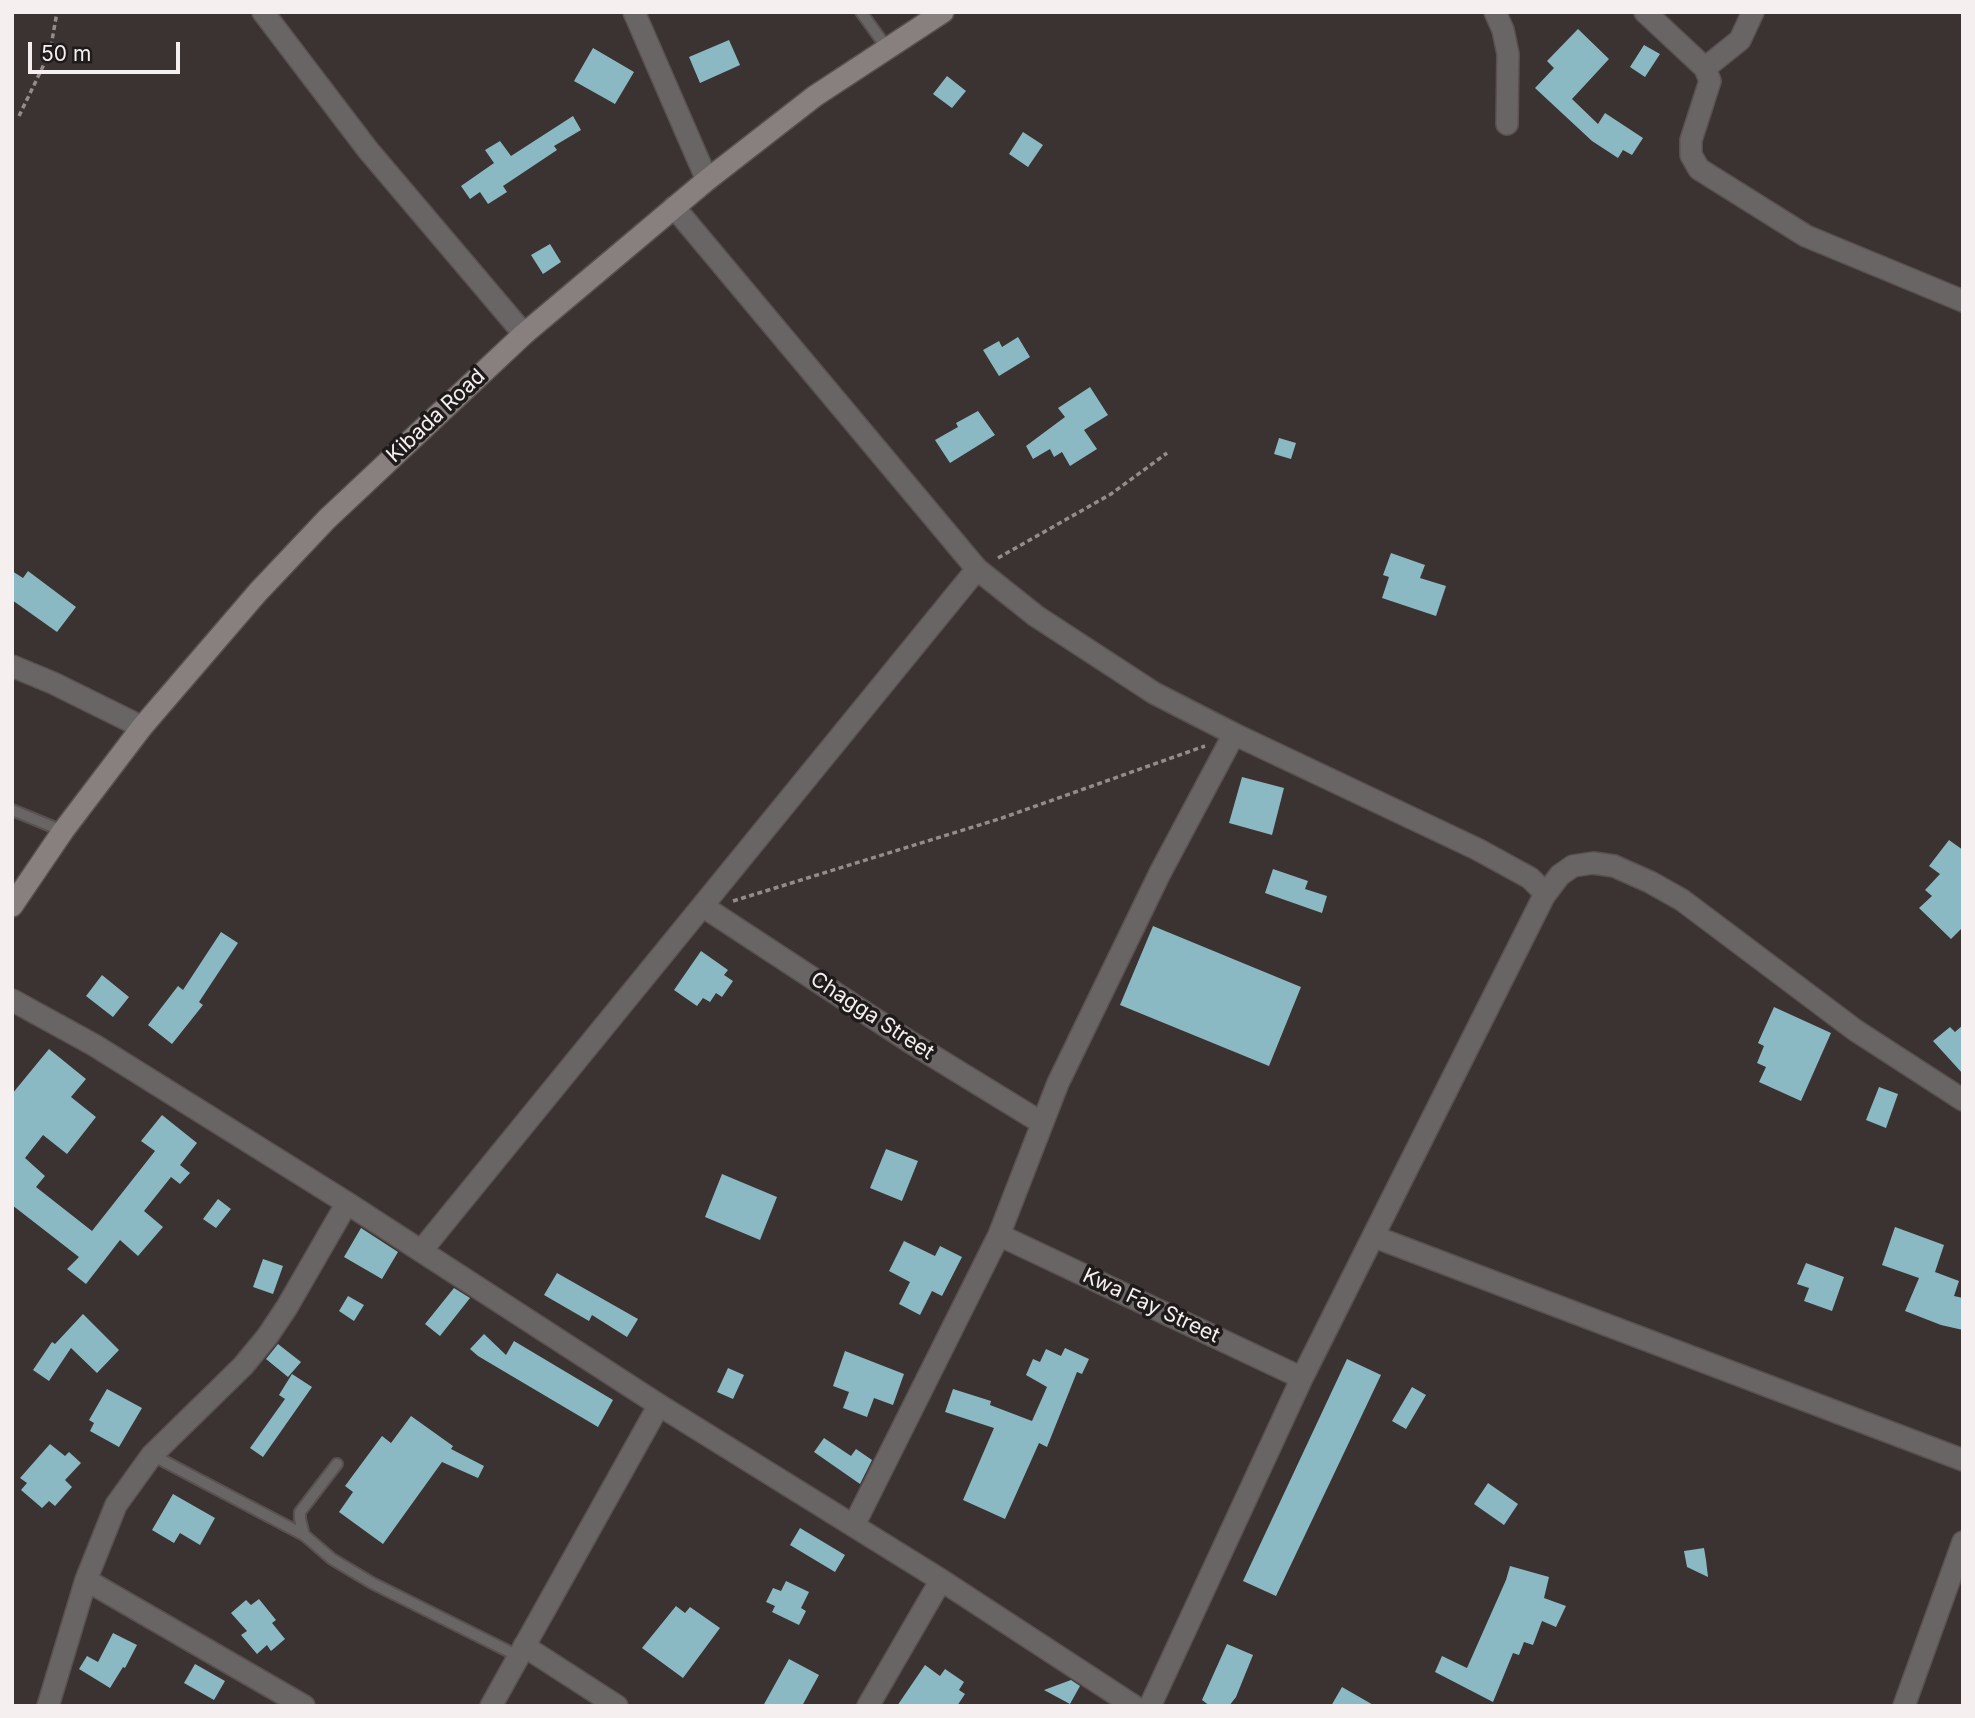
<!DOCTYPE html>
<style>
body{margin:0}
#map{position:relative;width:1975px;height:1718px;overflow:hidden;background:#3b3331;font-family:Inter,sans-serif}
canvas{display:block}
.frame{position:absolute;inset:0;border:14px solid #f5efef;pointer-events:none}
.scale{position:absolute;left:28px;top:42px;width:152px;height:32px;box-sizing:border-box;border:4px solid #f5efef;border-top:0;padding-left:9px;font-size:21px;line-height:24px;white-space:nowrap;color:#f5efef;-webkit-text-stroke:5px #1f1b1b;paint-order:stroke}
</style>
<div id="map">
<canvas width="1975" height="1718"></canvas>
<div class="frame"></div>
<div class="scale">50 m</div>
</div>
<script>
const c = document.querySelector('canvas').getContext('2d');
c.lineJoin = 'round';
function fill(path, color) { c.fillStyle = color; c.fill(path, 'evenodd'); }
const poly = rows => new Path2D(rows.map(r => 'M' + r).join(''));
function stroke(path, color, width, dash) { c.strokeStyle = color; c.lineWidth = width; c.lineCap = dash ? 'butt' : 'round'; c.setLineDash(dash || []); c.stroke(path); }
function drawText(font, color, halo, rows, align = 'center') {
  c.font = font + ' Inter,sans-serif'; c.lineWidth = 7; c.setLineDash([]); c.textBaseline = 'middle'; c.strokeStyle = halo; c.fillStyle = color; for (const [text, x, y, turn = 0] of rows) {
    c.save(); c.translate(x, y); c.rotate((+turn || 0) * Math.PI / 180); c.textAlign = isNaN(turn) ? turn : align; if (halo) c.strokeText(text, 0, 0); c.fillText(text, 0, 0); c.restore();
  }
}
fill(poly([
 [1578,29,1609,59,1572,99,1598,124,1605,113,1643,138,1632,155,1623,150,1618,158,1592,141,1535,88,1554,68,1547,61],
 [729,40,740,65,700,83,689,57],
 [1644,45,1660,54,1645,77,1630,67],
 [593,48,634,72,615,104,574,81],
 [947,76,966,91,952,108,933,94],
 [573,116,581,130,554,146,557,150,503,186,507,192,488,204,480,192,470,199,461,186,494,163,485,150,500,141,511,156],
 [1023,132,1043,145,1028,167,1009,154],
 [550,244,561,262,543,274,531,255],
 [1018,337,1030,357,999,376,983,350,999,341,1002,347],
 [1090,387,1108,415,1084,430,1097,449,1070,466,1062,452,1054,457,1050,449,1033,459,1026,446,1065,417,1058,408],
 [978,411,995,435,950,463,935,440,958,427,956,423],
 [1279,438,1296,443,1291,459,1274,454],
 [1391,553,1425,565,1420,578,1446,586,1436,616,1382,598,1389,577,1383,575],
 [12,571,23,578,28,571,76,607,57,632,12,600],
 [1242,777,1284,788,1272,835,1229,823],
 [1949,840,1963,850,1963,927,1951,939,1919,908,1932,896,1925,890,1940,874,1929,866],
 [1273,869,1308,881,1305,889,1327,896,1322,913,1265,893],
 [1153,926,1301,987,1269,1066,1120,1005],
 [221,932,238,943,199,1002,203,1005,172,1044,148,1025,178,986,183,990],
 [701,951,728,970,724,975,733,981,722,997,716,993,710,1002,703,998,697,1006,674,990],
 [102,975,129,997,113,1017,86,996],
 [1774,1007,1831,1033,1801,1101,1759,1082,1766,1067,1757,1063,1764,1046,1758,1043],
 [1963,1025,1963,1074,1933,1041,1950,1027,1955,1032],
 [49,1049,86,1079,71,1097,96,1117,67,1154,43,1135,25,1158,45,1176,36,1187,92,1231,155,1151,141,1141,162,1115,197,1143,180,1165,190,1173,180,1184,171,1177,144,1211,163,1227,138,1256,120,1240,86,1284,67,1269,79,1257,12,1205,12,1094],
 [1879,1087,1898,1094,1886,1128,1866,1120],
 [886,1149,918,1161,902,1201,870,1188],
 [722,1174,777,1197,760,1240,705,1217],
 [218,1199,231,1209,216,1228,203,1219],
 [1895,1227,1944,1245,1935,1272,1959,1281,1954,1296,1963,1298,1963,1330,1941,1325,1905,1311,1919,1278,1882,1265],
 [361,1228,398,1252,382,1279,344,1257],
 [904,1241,935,1256,940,1246,962,1257,942,1296,932,1291,920,1315,899,1304,910,1282,889,1271],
 [263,1259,283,1266,273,1294,253,1287],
 [1806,1263,1844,1277,1832,1311,1804,1301,1809,1288,1797,1284],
 [557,1273,638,1319,627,1337,592,1315,589,1321,544,1295],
 [454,1288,470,1298,440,1336,425,1324],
 [348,1296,364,1305,354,1321,339,1311],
 [83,1314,119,1350,97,1373,71,1348,49,1381,33,1370,52,1342,55,1344],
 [484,1334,506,1355,514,1341,613,1400,598,1427,478,1356,470,1349],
 [278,1344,301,1362,288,1377,266,1359],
 [1065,1348,1089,1359,1082,1374,1077,1372,1047,1447,1039,1443,1005,1519,963,1500,994,1428,945,1412,953,1389,991,1401,990,1405,1032,1421,1047,1387,1026,1375,1033,1359,1040,1362,1046,1349,1061,1356],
 [845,1351,904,1374,893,1405,874,1398,867,1417,843,1408,849,1392,833,1386],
 [1347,1359,1381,1375,1276,1596,1243,1581],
 [728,1368,744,1375,733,1399,717,1392],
 [292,1374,312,1387,263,1457,250,1448,285,1399,279,1395],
 [1412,1387,1426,1395,1406,1429,1392,1421],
 [107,1389,142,1408,119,1447,90,1431,94,1423,89,1420],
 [411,1416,453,1446,451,1449,484,1466,478,1478,442,1462,383,1544,339,1512,353,1492,345,1486,382,1436,391,1443],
 [824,1438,851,1456,856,1449,872,1460,860,1484,814,1452],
 [50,1444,65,1456,69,1452,81,1463,65,1480,72,1487,55,1506,49,1501,42,1508,21,1490,27,1483,20,1478],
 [1488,1483,1518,1504,1504,1525,1474,1504],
 [173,1494,215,1518,200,1545,180,1533,174,1543,152,1530],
 [800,1528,845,1555,835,1572,790,1545],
 [1704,1548,1706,1560,1708,1577,1687,1567,1684,1551],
 [1510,1566,1549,1577,1544,1598,1566,1606,1556,1627,1542,1621,1533,1645,1524,1642,1519,1655,1513,1653,1493,1702,1435,1672,1442,1656,1467,1668,1506,1580],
 [786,1581,809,1592,801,1608,806,1611,799,1625,772,1612,775,1606,766,1602,773,1588,781,1591],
 [259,1599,276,1620,272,1623,285,1639,271,1651,267,1645,257,1654,241,1635,247,1631,231,1613,246,1600,251,1605],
 [676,1606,685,1613,690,1607,720,1628,683,1678,642,1648],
 [113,1633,137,1645,125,1668,123,1667,110,1688,79,1669,87,1656,98,1662],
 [1227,1644,1253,1655,1236,1697,1229,1706,1210,1706,1202,1700],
 [789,1659,819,1675,802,1706,763,1706],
 [195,1664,225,1681,214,1700,184,1683],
 [925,1665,940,1676,945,1669,964,1682,959,1690,965,1694,957,1706,897,1706],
 [1071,1680,1080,1686,1070,1704,1044,1690],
 [1342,1687,1375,1706,1331,1706]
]), '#8bb9c3');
const lane = poly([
 [861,12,887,48],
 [12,810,63,831],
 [152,1455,304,1535],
 [337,1464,300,1512,300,1519,304,1535,332,1559,372,1583,518,1656]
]);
const street = poly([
 [263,12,368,150,524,334],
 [634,12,707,180],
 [1495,12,1503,30,1508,54,1507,124],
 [1645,12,1705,68,1710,81,1691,140,1691,155,1699,169,1806,236,1963,301],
 [1705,68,1740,40,1753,12],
 [674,207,977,569,1036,616,1154,693,1234,734,1477,849,1530,878,1541,889,1544,896,1302,1378,1150,1706],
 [12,666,53,683,142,727],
 [1544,896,1560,875,1573,866,1593,863,1614,866,1650,882,1682,900,1855,1030,1963,1100],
 [704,907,910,1042,1042,1123],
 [12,1000,94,1045,347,1203,659,1405,941,1580,1134,1706],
 [999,1235,1302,1378],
 [1375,1237,1963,1460],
 [421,1251,977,569],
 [854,1525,999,1235,1058,1083,1160,873,1234,734],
 [86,1580,304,1706],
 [524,1646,617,1706],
 [48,1706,86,1580,116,1505,152,1455,243,1366,267,1337,287,1307,347,1203],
 [491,1706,659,1405],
 [868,1706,941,1580],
 [1904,1706,1963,1542]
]);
const secondary = poly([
 [12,906,63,831,142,727,258,592,327,519,524,334,707,180,815,96,943,12]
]);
stroke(lane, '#59514f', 14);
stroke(street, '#59514f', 24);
stroke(secondary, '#59514f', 24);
stroke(poly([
 [19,116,50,52,57,12],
 [998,558,1111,494,1167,453],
 [733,901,1002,818,1205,746]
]), '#938c8b', 3.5, [5, 3.5]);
stroke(lane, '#696565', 10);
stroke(street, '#696565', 21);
stroke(secondary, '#87807f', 21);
drawText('21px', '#f5efef', '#1f1b1b', [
 ["Kibada Road",436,416,-43],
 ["Chagga Street",872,1016,33],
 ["Kwa Fay Street",1151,1306,25]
]);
</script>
